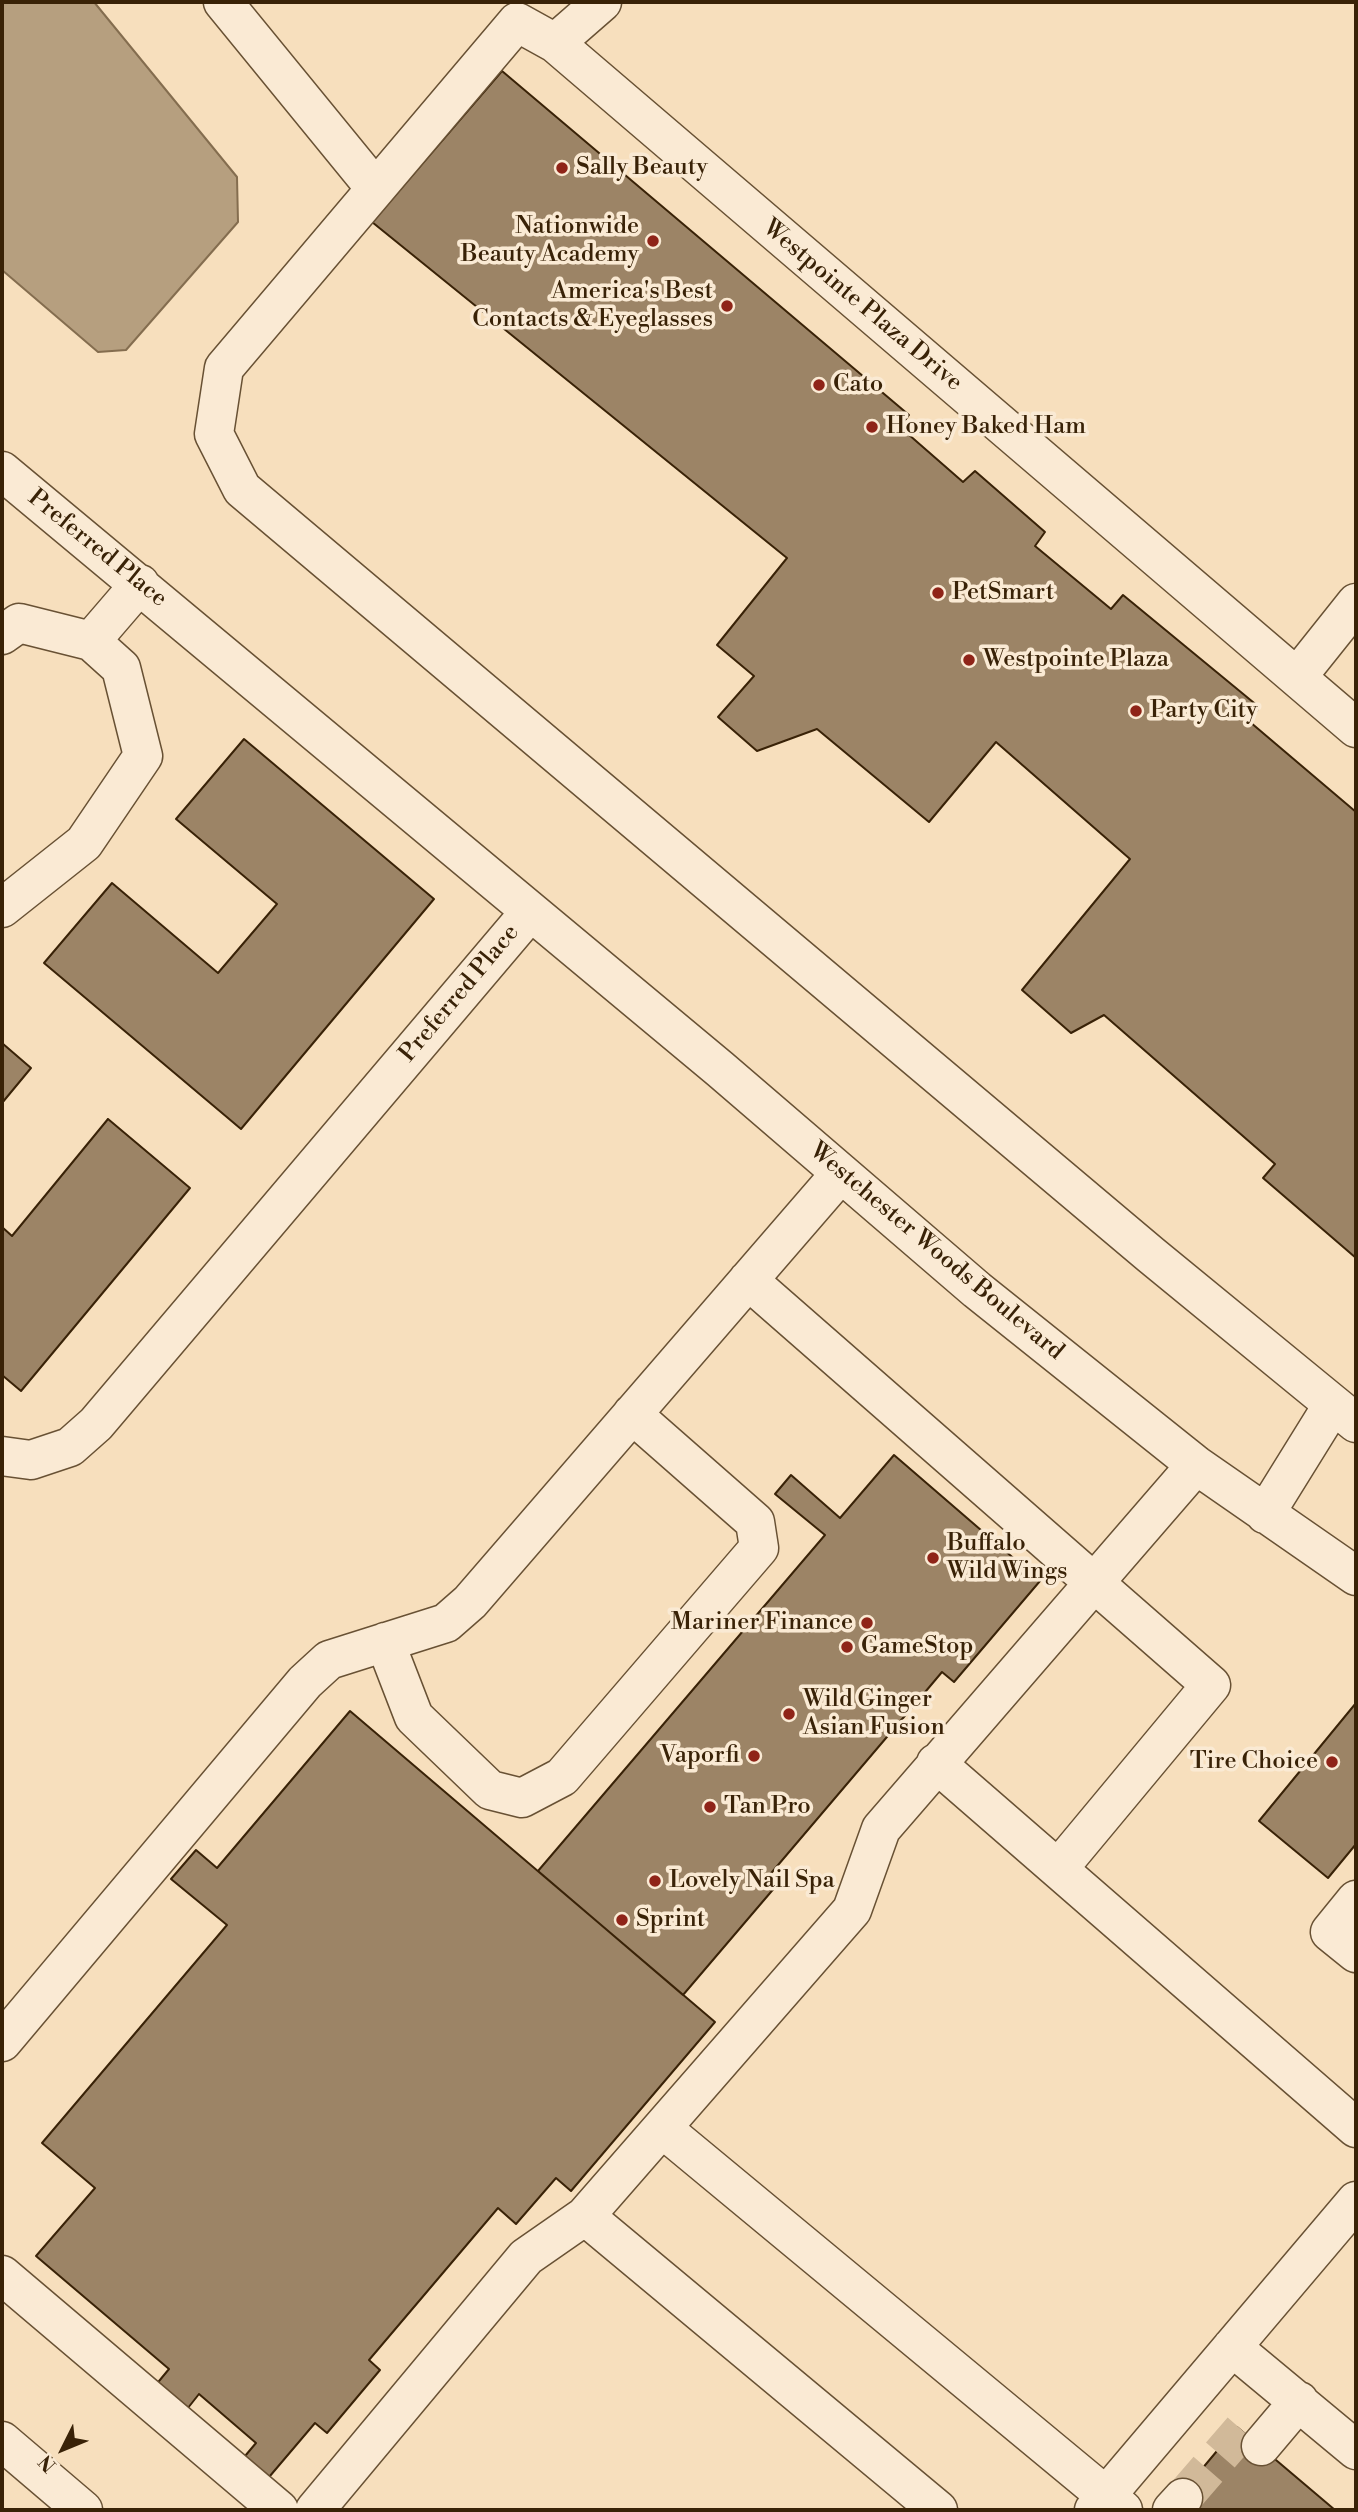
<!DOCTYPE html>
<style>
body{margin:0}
#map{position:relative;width:1358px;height:2512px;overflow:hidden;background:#f7dfbd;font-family:"Libre Bodoni",serif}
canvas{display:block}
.frame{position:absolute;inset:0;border:4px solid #392207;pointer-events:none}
.north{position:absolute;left:28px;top:2414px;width:70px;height:70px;-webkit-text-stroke:5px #faead4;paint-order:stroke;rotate:227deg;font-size:19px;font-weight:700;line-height:28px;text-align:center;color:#392207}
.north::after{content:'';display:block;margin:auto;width:24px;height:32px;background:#392207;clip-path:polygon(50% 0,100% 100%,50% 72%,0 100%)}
</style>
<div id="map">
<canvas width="1358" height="2512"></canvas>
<div class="frame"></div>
<div class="north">N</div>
</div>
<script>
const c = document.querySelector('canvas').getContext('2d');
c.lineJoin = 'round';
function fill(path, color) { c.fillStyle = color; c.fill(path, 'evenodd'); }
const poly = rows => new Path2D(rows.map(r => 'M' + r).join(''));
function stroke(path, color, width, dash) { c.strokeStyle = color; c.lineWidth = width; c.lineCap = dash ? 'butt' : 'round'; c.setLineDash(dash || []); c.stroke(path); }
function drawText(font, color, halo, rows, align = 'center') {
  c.font = font + ' "Libre Bodoni",serif'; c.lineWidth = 7; c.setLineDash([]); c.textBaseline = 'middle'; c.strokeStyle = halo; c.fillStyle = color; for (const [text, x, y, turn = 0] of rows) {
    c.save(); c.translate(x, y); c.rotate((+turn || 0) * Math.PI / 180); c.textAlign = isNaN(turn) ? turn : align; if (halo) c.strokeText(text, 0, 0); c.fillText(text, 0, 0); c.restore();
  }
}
const water = poly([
 [2,2,94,2,237,177,238,222,126,350,98,352,2,270,2,2]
]);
fill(water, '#b69f7f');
stroke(water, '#846d4f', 2);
const building = poly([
 [502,71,909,415,900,427,963,482,975,471,1045,532,1035,546,1111,609,1123,595,1259,707,1250,722,1356,812,1356,1258,1263,1178,1275,1164,1104,1015,1071,1033,1022,990,1130,859,996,742,929,822,817,729,757,751,718,717,754,676,717,645,787,558,372,222,502,71],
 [244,739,434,899,241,1129,44,963,112,883,218,973,277,904,176,819,244,739],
 [2,1043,31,1068,2,1103,2,1043],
 [108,1119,190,1188,21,1391,2,1375,2,1227,12,1236,108,1119],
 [894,1455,1040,1581,954,1682,942,1672,926,1691,767,1878,776,1886,683,1995,538,1871,825,1535,775,1494,791,1475,840,1518,894,1455],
 [1356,1703,1356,1844,1328,1878,1259,1821,1356,1703],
 [350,1711,715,2022,571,2191,556,2178,516,2224,498,2208,369,2360,380,2370,327,2433,315,2423,264,2483,240,2462,256,2443,199,2394,180,2418,150,2392,169,2369,36,2256,95,2188,42,2143,227,1925,171,1879,196,1850,217,1868,350,1711],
 [1237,2427,1335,2510,1200,2510,1181,2494,1237,2427]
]);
fill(building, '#9c8466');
stroke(building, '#392207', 2);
stroke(poly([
 [1183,2498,1242,2430]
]), '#d1b999', 38, [38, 19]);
const minor = poly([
 [223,2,375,188],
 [555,43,602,2],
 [2,471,720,1069,977,1290,1196,1465,1356,1576],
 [2,635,19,623,91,641,121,668,143,756,84,843,2,908],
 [91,641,140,584],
 [1297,677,1356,603],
 [1356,728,555,43,517,22,224,368,214,434,242,489,1151,1255,1356,1423],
 [748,1280,1211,1685,1058,1869],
 [2,1456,31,1460,70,1447,96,1424,530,912],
 [1265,1514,1332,1406],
 [385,1642,414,1717,490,1790,522,1798,562,1777,759,1548,755,1522,632,1414],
 [936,1763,1356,2128],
 [1356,1900,1330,1932,1356,1953],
 [2,2042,305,1682,329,1660,446,1623,470,1602,841,1173],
 [663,2129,1123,2510],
 [585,2216,938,2510],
 [2,2275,279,2510],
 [1232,2347,1356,2450],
 [2,2441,83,2510],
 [1261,2446,1299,2401],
 [315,2510,526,2257,585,2216,852,1910,881,1829,1196,1465],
 [1094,2510,1356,2201],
 [1172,2510,1183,2498]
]);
stroke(minor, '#685134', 41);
stroke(minor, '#faead4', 38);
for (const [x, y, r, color] of [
 [562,168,7,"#8f2418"],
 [653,241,7,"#8f2418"],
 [727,306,7,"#8f2418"],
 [819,385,7,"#8f2418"],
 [872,427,7,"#8f2418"],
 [938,593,7,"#8f2418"],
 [969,660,7,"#8f2418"],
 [1136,711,7,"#8f2418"],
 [933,1558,7,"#8f2418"],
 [867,1623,7,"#8f2418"],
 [847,1647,7,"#8f2418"],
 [789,1714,7,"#8f2418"],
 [754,1756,7,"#8f2418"],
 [1332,1762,7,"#8f2418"],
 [710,1807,7,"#8f2418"],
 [655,1881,7,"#8f2418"],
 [622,1920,7,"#8f2418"]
]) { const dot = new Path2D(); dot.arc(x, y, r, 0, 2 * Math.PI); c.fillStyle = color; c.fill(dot); stroke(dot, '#faead4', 2.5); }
drawText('24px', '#392207', '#faead4', [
 ["Sally Beauty",576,168],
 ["Nationwide",639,227,"right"],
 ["Beauty Academy",639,255,"right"],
 ["America's Best",713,292,"right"],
 ["Contacts & Eyeglasses",713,320,"right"],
 ["Cato",833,385],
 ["Honey Baked Ham",886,427],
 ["PetSmart",952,593],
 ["Westpointe Plaza",983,660],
 ["Party City",1150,711],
 ["Buffalo",947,1544],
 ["Wild Wings",947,1572],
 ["Mariner Finance",853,1623,"right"],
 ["GameStop",861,1647],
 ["Wild Ginger",803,1700],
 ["Asian Fusion",803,1728],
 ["Vaporfi",740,1756,"right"],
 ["Tire Choice",1318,1762,"right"],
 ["Tan Pro",724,1807],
 ["Lovely Nail Spa",669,1881],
 ["Sprint",636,1920]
], 'left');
drawText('24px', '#392207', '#faead4', [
 ["Westpointe Plaza Drive",862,306,40],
 ["Preferred Place",97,549,39],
 ["Preferred Place",460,994,-50],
 ["Westchester Woods Boulevard",936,1252,40]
]);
</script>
